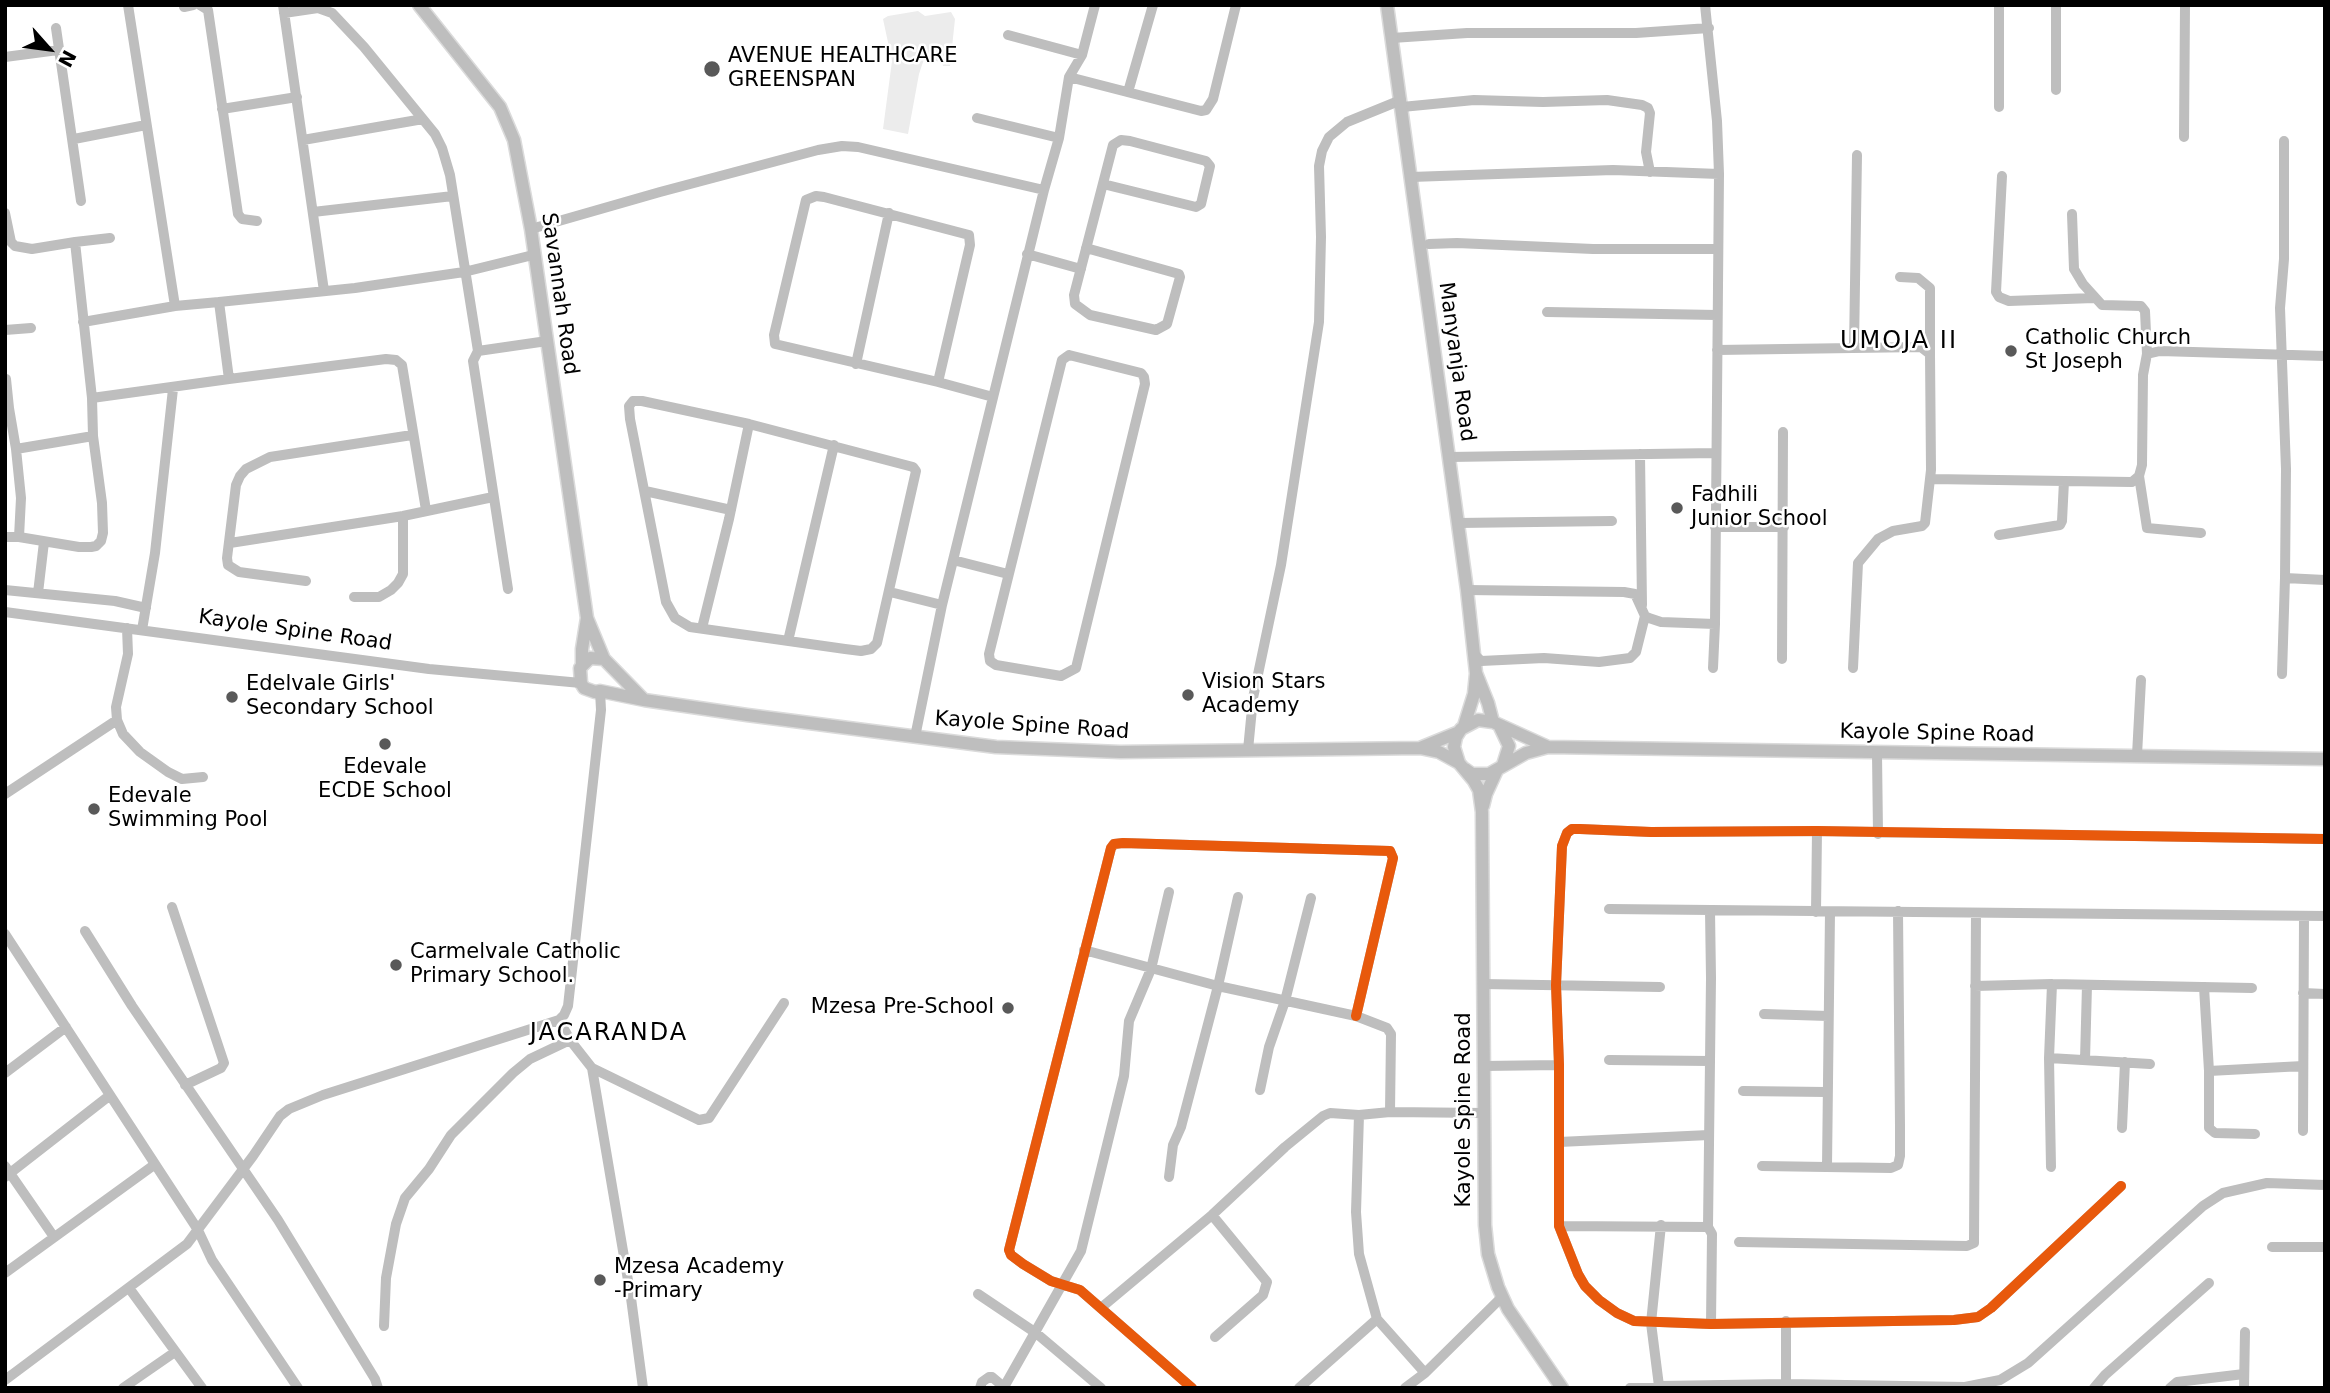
<!DOCTYPE html>
<style>
body{margin:0}
#map{position:relative;width:2330px;height:1393px;overflow:hidden;background:#fff;font-family:"DejaVu Sans",sans-serif}
canvas{display:block}
.frame{position:absolute;inset:0;border:7px solid #000;pointer-events:none}
.north{position:absolute;left:14px;top:14px;width:70px;height:70px;-webkit-text-stroke:5px #fff;paint-order:stroke;rotate:118deg;font-size:19px;font-weight:700;line-height:28px;text-align:center;color:#000}
.north::after{content:'';display:block;margin:auto;width:24px;height:32px;background:#000;clip-path:polygon(50% 0,100% 100%,50% 72%,0 100%)}
</style>
<div id="map">
<canvas width="2330" height="1393"></canvas>
<div class="frame"></div>
<div class="north">N</div>
</div>
<script>
const c = document.querySelector('canvas').getContext('2d');
c.lineJoin = 'round';
function fill(path, color) { c.fillStyle = color; c.fill(path, 'evenodd'); }
const poly = rows => new Path2D(rows.map(r => 'M' + r).join(''));
function stroke(path, color, width, dash) { c.strokeStyle = color; c.lineWidth = width; c.lineCap = dash ? 'butt' : 'round'; c.setLineDash(dash || []); c.stroke(path); }
function drawText(font, color, halo, rows, align = 'center') {
  c.font = font + ' "DejaVu Sans",sans-serif'; c.lineWidth = 5; c.setLineDash([]); c.textBaseline = 'middle'; c.strokeStyle = halo; c.fillStyle = color; for (const [text, x, y, turn = 0] of rows) {
    c.save(); c.translate(x, y); c.rotate((+turn || 0) * Math.PI / 180); c.textAlign = isNaN(turn) ? turn : align; if (halo) c.strokeText(text, 0, 0); c.fillText(text, 0, 0); c.restore();
  }
}
fill(poly([
 [918,11,925,16,951,12,955,19,950,66,943,66,942,62,924,59,919,74,908,134,883,129,892,61,883,19,888,16]
]), '#ececec');
const major = poly([
 [419,5,500,107,514,140,531,229,587,618,604,659],
 [1387,5,1467,590,1476,673,1488,703,1493,722],
 [582,664,582,649,587,618],
 [644,700,604,659,590,658,580,668,581,683,584,688,595,692,600,691,644,700,747,715,996,747,1120,752,1420,748,1439,752,1459,763],
 [1464,726,1474,694,1476,674],
 [1500,727,1509,746,1503,765],
 [1548,747,1493,722,1478,720,1461,729,1456,737,1454,747,1459,763,1474,781,1479,790,1482,812,1485,1225,1488,1254,1498,1287,1508,1309,1562,1388],
 [1420,748,1459,732],
 [1465,769,1472,774,1489,774,1526,753,1548,747,2325,759],
 [1483,806,1486,794,1497,770]
]);
stroke(major, '#dbdbdb', 15);
stroke(poly([
 [128,5,175,306],
 [200,5,208,10,238,214,242,219,257,221],
 [283,5,324,291],
 [2056,5,2056,90],
 [184,7,193,5],
 [284,13,318,8,332,13,364,47,435,134,442,148,450,175,478,351,473,361,508,589],
 [56,28,81,201],
 [1008,35,1082,55],
 [1392,38,1467,33,1636,33,1709,28],
 [5,57,58,50],
 [1069,77,1201,111,1206,110,1213,99,1236,5],
 [1128,92,1153,5],
 [1402,107,1474,100,1543,102,1607,100,1642,105,1648,108,1650,113,1646,152,1650,172],
 [1999,107,1999,5],
 [222,109,297,97],
 [977,118,1059,138],
 [2184,137,2185,5],
 [74,139,146,125],
 [303,140,423,119],
 [2284,141,2284,259,2280,308,2286,469,2285,578],
 [2002,176,1996,292,1999,297,2009,301,2094,298],
 [1411,177,1613,170,1719,174],
 [1044,190,1059,138,1069,77,1082,55,1095,5],
 [313,212,453,196],
 [5,213,11,242,15,246,32,249,75,242],
 [531,229,660,192,818,150,842,146,858,147,1044,190,942,605,915,737],
 [1429,244,1457,243,1593,249,1717,249],
 [1086,248,1179,274,1180,277,1167,324,1156,330,1090,315,1075,304,1074,295,1113,145,1121,140,1130,141,1206,161,1210,166,1201,204,1196,207,1103,184],
 [1027,254,1081,269],
 [1900,277,1918,278,1930,288,1930,354],
 [1547,312,1717,315],
 [83,322,175,306,219,302],
 [5,330,31,328],
 [1854,348,1857,155],
 [1717,350,1921,347,1930,354,1931,470,1925,523,1922,526,1893,531,1878,539,1858,563,1853,668],
 [478,351,547,341],
 [2147,354,2160,351,2325,356],
 [1069,355,1141,373,1144,377,1145,384,1076,668,1061,676,996,665,990,661,989,654,1062,360,1069,355],
 [856,364,889,213],
 [6,379,9,408],
 [938,382,970,245,969,235,824,197,816,196,806,200,774,335,775,344,938,382,993,397],
 [92,398,229,379],
 [633,401,642,401,749,424,913,467,916,471,877,643,871,649,861,651,845,649,690,627,675,618,666,602,630,419,629,406,633,401],
 [5,409,9,408,16,449,93,436],
 [16,449,21,498,19,537],
 [1640,454,1642,605],
 [1449,457,1716,453],
 [2139,476,2147,528,2201,533],
 [1931,479,2132,482,2139,476,2142,465,2143,375,2147,354,2145,311,2141,306,2102,305,2083,284,2074,269,2072,214],
 [645,491,731,510],
 [426,510,402,365,396,360,386,359,229,379,219,302,355,288,464,272,533,255],
 [1458,523,1612,521],
 [1715,527,1784,527],
 [1999,535,2060,525,2062,521,2064,481],
 [5,537,19,537,79,547,91,547,96,546,101,541,103,533,102,503,93,436,92,398,75,242,110,238],
 [230,543,403,516,493,497],
 [953,560,1008,574],
 [306,581,239,572,228,565,227,558,236,485,240,476,246,469,270,457,412,435],
 [5,590,115,601,146,608],
 [1467,590,1624,592,1635,594,1645,616,1649,618,1661,622,1715,624,1719,174,1717,121,1705,5],
 [890,592,942,605],
 [38,593,44,542],
 [354,597,379,597,391,590,398,583,403,574,403,516],
 [5,612,429,669,581,683],
 [702,628,729,519,749,424],
 [142,630,155,553,173,389],
 [788,641,834,445],
 [1474,654,1481,661,1544,658,1599,662,1630,658,1636,652,1645,616],
 [1782,659,1783,432],
 [1713,668,1715,624],
 [2282,674,2285,578,2325,580],
 [117,720,123,734,140,752,168,772,182,779,203,777],
 [1248,750,1253,698,1281,565,1319,322,1321,237,1319,166,1322,151,1329,137,1347,122,1401,100],
 [1877,753,1878,834],
 [2137,755,2141,680],
 [5,794,117,720,116,707,128,654,127,628],
 [172,907,224,1063,221,1068,185,1085],
 [1609,909,2325,916],
 [1816,912,1817,831],
 [85,931,132,1006,278,1220,375,1379,378,1388],
 [5,934,198,1230,212,1260,298,1388],
 [1084,950,1218,986,1356,1016,1387,1028,1391,1034,1390,1112],
 [1483,984,1660,987],
 [1975,986,2052,984,2252,988],
 [2204,987,2209,1071],
 [2303,993,2325,994],
 [1764,1014,1828,1016],
 [559,1020,570,1040,592,1068,699,1120,709,1118,784,1003],
 [2049,1058,2150,1064],
 [1609,1060,1710,1061],
 [2085,1060,2087,985],
 [1483,1066,1559,1065],
 [592,1068,631,1298,643,1388],
 [5,1073,66,1027],
 [1260,1090,1269,1047,1285,1001,1311,898],
 [1743,1091,1826,1092],
 [1359,1115,1356,1212,1359,1254,1377,1319,1425,1373],
 [2122,1128,2125,1062],
 [2303,1131,2304,916],
 [2255,1134,2215,1133,2209,1128,2209,1071,2303,1066],
 [1559,1142,1709,1135],
 [5,1166,54,1237],
 [1762,1166,1891,1168,1898,1165,1900,1156,1900,1126,1898,911],
 [1827,1167,1830,912],
 [2051,1167,2049,1058,2052,984],
 [5,1177,109,1096],
 [1169,1177,1173,1145,1181,1127,1218,986,1238,897],
 [2121,1186,1991,1308,1978,1317,1954,1320,1711,1324,1634,1321,1617,1313,1599,1300,1585,1286,1578,1274,1559,1226,1559,1065,1556,985,1562,846,1567,833,1572,829,1580,829,1651,832,1817,831,2325,839],
 [1212,1215,1267,1282,1263,1295,1215,1337],
 [1661,1225,1651,1323,1659,1386,1786,1384,1965,1387,2000,1380,2028,1363,2203,1206,2223,1193,2267,1183,2325,1185],
 [1559,1226,1708,1227,1712,1234,1711,1324],
 [1708,1227,1711,978,1710,911],
 [1739,1242,1967,1246,1974,1243,1976,913],
 [2272,1247,2325,1247],
 [5,1273,154,1165],
 [129,1288,202,1388],
 [978,1294,1036,1333,1101,1388],
 [1102,1307,1212,1215,1285,1147,1323,1116,1330,1113,1359,1115,1390,1112,1484,1113],
 [1786,1321,1786,1384],
 [384,1326,386,1278,396,1224,405,1198,429,1169,451,1135,513,1073,530,1059,570,1040],
 [5,1380,187,1244,253,1156,280,1116,289,1109,323,1095,559,1020,564,1015,568,1006,601,710,600,691],
 [1004,1387,1081,1251,1124,1076,1129,1021,1151,969,1169,892],
 [123,1388,175,1352],
 [980,1388,982,1382,989,1377,992,1377,1005,1388],
 [1192,1388,1080,1290,1051,1281,1023,1264,1011,1255,1009,1250,1111,848,1114,844,1123,843,1390,851,1393,858,1356,1016],
 [1299,1388,1377,1319],
 [1405,1388,1425,1373,1502,1297],
 [1630,1388,1660,1388],
 [2094,1388,2105,1375,2209,1283],
 [2170,1388,2177,1382,2244,1374],
 [2244,1388,2245,1332]
]), '#bebebe', 10);
stroke(major, '#bebebe', 12);
stroke(poly([
 [2121,1186,1991,1308,1978,1317,1954,1320,1711,1324,1634,1321,1617,1313,1599,1300,1585,1286,1578,1274,1559,1226,1559,1065,1556,985,1562,846,1567,833,1572,829,1580,829,1651,832,1817,831,2325,839],
 [1192,1388,1080,1290,1051,1281,1023,1264,1011,1255,1009,1250,1111,848,1114,844,1123,843,1390,851,1393,858,1356,1016]
]), '#e8590c', 10);
for (const [x, y, r, color] of [
 [712,69,9,"#595959"],
 [2011,351,7,"#595959"],
 [1677,508,7,"#595959"],
 [1188,695,7,"#595959"],
 [232,697,7,"#595959"],
 [385,744,7,"#595959"],
 [94,809,7,"#595959"],
 [396,965,7,"#595959"],
 [1008,1008,7,"#595959"],
 [600,1280,7,"#595959"]
]) { const dot = new Path2D(); dot.arc(x, y, r, 0, 2 * Math.PI); c.fillStyle = color; c.fill(dot); stroke(dot, '#fff', 2.5); }
drawText('21px', '#000', '#fff', [
 ["AVENUE HEALTHCARE",728,57],
 ["GREENSPAN",728,81],
 ["Catholic Church",2025,339],
 ["St Joseph",2025,363],
 ["Fadhili",1691,496],
 ["Junior School",1691,520],
 ["Vision Stars",1202,683],
 ["Academy",1202,707],
 ["Edelvale Girls'",246,685],
 ["Secondary School",246,709],
 ["Edevale",385,768,"center"],
 ["ECDE School",385,792,"center"],
 ["Edevale",108,797],
 ["Swimming Pool",108,821],
 ["Carmelvale Catholic",410,953],
 ["Primary School.",410,977],
 ["Mzesa Pre-School",994,1008,"right"],
 ["Mzesa Academy",614,1268],
 ["-Primary",614,1292]
], 'left');
drawText('21px', '#000', '#fff', [
 ["Savannah Road",559,294,82],
 ["Manyanja Road",1456,362,82],
 ["Kayole Spine Road",295,631,8],
 ["Kayole Spine Road",1032,726,4],
 ["Kayole Spine Road",1937,734,1],
 ["Kayole Spine Road",1465,1110,-90]
]);
c.letterSpacing = '2px';
drawText('24px', '#000', '#fff', [
 ["UMOJA II",1899,342],
 ["JACARANDA",609,1034]
]);
c.letterSpacing = '0px';
</script>
